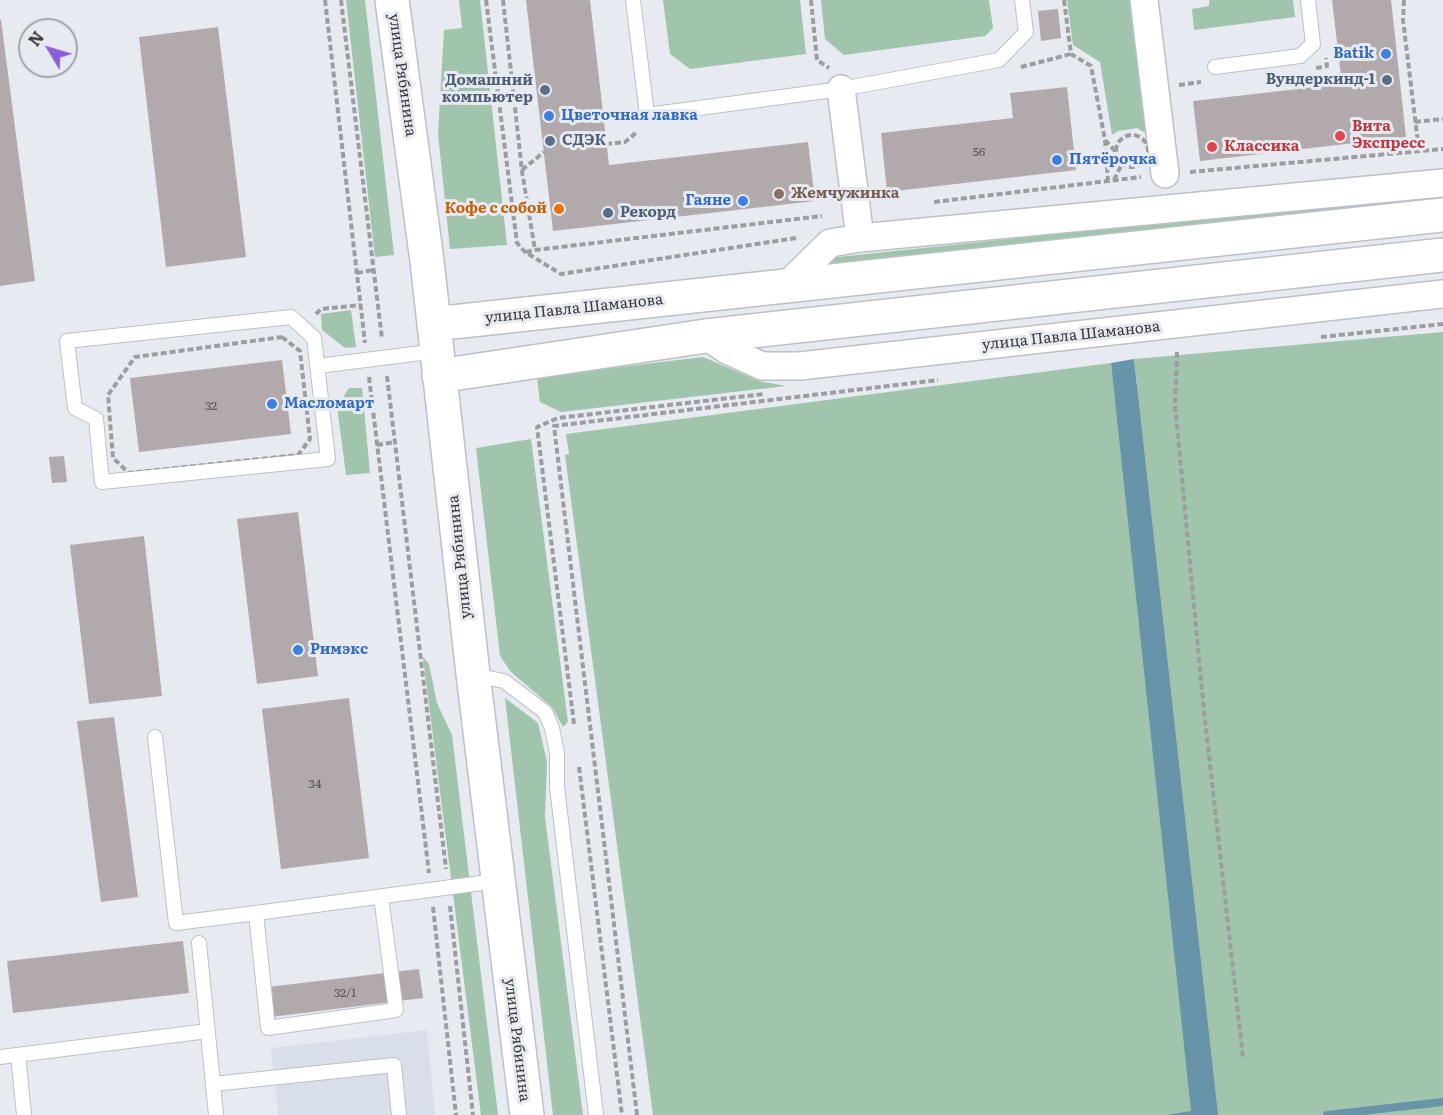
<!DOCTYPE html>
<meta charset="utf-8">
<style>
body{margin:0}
#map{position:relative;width:1443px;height:1115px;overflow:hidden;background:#e7eaf0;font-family:Literata,serif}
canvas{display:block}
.north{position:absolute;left:18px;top:18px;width:60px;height:60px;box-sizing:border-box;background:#e7eaf0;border:2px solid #a1a4a8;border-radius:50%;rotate:308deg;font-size:16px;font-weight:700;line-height:24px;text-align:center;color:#383a3c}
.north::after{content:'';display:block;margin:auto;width:21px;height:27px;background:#8b5ed8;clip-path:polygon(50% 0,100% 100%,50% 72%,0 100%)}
</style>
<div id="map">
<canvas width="1443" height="1115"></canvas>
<div class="north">N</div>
</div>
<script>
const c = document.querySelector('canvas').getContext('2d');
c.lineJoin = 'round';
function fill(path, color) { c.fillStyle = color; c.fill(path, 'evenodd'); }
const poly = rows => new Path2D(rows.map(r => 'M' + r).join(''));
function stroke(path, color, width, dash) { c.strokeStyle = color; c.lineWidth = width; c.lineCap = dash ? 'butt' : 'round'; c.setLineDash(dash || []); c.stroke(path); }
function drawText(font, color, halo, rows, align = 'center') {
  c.font = font + ' Literata,serif'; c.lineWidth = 6; c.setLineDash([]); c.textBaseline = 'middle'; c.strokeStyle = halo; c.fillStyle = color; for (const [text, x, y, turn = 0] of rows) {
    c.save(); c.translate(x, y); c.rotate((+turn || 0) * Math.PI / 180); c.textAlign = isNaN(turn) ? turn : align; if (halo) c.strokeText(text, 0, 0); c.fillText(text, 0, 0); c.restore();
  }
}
fill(poly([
 [427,1030,435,1115,278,1115,271,1048]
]), '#d8dfeb');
fill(poly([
 [346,0,365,0,394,255,375,257],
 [459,0,480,0,507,245,450,249,438,134,444,30,462,28],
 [663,0,800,0,806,54,690,69,670,54],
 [821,0,989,0,993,28,985,36,844,55,825,39],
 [1067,0,1139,0,1147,134,1137,128,1118,131,1112,135,1100,62,1073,45],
 [1209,0,1293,0,1295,17,1194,30,1192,9,1209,6],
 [1443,193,1443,203,818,269,829,258],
 [351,310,356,347,345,348,322,330,321,314],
 [1443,332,1443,1115,653,1115,565,455,569,454,566,434,1111,363,1114,387,1137,384,1134,359],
 [703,357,759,381,786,386,561,412,540,402,537,377],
 [349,388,362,388,370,473,346,475,337,406],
 [531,439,568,722,563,727,552,707,511,672,500,656,476,448],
 [423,657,429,664,437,703,452,735,498,1115,481,1115],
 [505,698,538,723,547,762,545,817,583,1115,553,1115]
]), '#a1c4ac');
fill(poly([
 [1134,359,1218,1115,1166,1115,1191,1111,1111,363]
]), '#6894aa');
stroke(poly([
 [1327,1115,1443,1102]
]), '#6894aa', 8);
fill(poly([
 [526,0,590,0,609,165,808,142,815,201,553,231],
 [1332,0,1391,0,1406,137,1200,161,1193,101,1342,84],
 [1058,9,1061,38,1041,41,1038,11],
 [0,20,1,20,35,281,0,286],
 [218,27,246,257,166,267,139,37],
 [1067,87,1076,170,887,192,881,133,1013,118,1010,93],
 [282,360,291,434,139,452,130,378],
 [64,456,67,482,52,483,49,457],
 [298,512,318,676,257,684,237,519],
 [144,536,162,696,89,704,70,545],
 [349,698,369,858,281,869,262,709],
 [114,717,138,897,101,902,77,721],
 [183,941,189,993,13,1013,7,961],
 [419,969,423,998,271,1017,268,987]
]), '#b1a9ab');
const lane = poly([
 [633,0,647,115,841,89,999,60,1026,32,1022,0],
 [1215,67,1300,56,1313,44,1308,0],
 [291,317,314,338,328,459,102,482,96,419,75,408,67,341,291,317],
 [318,366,437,351],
 [473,675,504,681,545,712,552,728,557,753,557,787,596,1115],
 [155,737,176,923,256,913],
 [381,897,396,1010,268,1028,256,913,497,881],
 [199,943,216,1115],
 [18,1055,24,1115],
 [0,1057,208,1031],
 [213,1084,394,1065,399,1115]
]);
const street = poly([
 [1144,0,1165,174],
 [841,89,860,238],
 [786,286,830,243,860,238,1443,183],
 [706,336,727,350,762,366,800,366,1443,294]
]);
const secondary = poly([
 [392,0,427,261,473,674,527,1115],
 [434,324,1443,215],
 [439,376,706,336,1443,255]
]);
stroke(lane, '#bdc0c6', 16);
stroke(street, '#bdc0c6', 30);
stroke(secondary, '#bdc0c6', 36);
stroke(poly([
 [325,0,365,343],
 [341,0,382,339],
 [486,0,517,243,525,252,561,274,796,238],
 [503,0,522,171,535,250],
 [811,0,817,60,829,68],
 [1064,0,1071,54,1091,66,1105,140,1108,181],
 [1404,0,1403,20,1419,151],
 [1021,67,1071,54],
 [1316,68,1327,66,1326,58],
 [1179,85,1201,82],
 [1415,122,1443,119],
 '1116 151a16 16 0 1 1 32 0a16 16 0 1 1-32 0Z',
 [1105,140,1116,152],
 [606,144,625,142,637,132],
 [522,170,544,152],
 [1190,172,1443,149],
 [1114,180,1122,164],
 [934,202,1141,177],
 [526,252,535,250,822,216],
 [357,273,373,270],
 [316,314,321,309,361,305],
 [282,337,300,351,310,439,298,455,129,473,113,458,108,395,135,357,282,337],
 [1321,337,1443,324],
 [1177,352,1175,405,1204,711,1243,1058],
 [387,376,446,869],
 [369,377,429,873],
 [377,445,395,442],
 [574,724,537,427,558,418,764,394],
 [579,767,622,1115],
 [450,906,473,1115],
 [433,907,456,1115],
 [637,1115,554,426,938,380]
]), '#9b9da1', 4, [6, 3]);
stroke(lane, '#fff', 14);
stroke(street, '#fff', 27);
stroke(secondary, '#fff', 33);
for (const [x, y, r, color] of [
 [1386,54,6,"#3f7fe0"],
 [1387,80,6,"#5c6f8a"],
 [545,90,6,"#5c6f8a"],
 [549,116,6,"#3f7fe0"],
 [1340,136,6,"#e0444e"],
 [550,141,6,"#5c6f8a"],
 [1212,147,6,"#e0444e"],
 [1057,160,6,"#3f7fe0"],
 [779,194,6,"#8d6e63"],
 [743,201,6,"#3f7fe0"],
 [559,209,6,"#e8710a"],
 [608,213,6,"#5c6f8a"],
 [272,404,6,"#3f7fe0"],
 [298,650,6,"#3f7fe0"]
]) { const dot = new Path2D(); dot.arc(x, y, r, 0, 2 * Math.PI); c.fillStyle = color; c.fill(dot); stroke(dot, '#e7eaf0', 2); }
drawText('12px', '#565658', null, [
 ["56",979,152],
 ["32",211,406],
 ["34",315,784],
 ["32/1",345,993]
]);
drawText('bold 15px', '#366cbe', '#e7eaf0', [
 ["Batik",1374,54,"right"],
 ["Цветочная лавка",561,116],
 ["Пятёрочка",1069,160],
 ["Гаяне",731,201,"right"],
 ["Масломарт",284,404],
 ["Римэкс",310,650]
], 'left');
drawText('15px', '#383a3c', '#e7eaf0', [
 ["улица Рябинина",402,75,82],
 ["улица Павла Шаманова",574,309,-6],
 ["улица Павла Шаманова",1071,336,-6],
 ["улица Рябинина",460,557,-96],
 ["улица Рябинина",517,1040,83]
]);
drawText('bold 15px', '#4e5e75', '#e7eaf0', [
 ["Вундеркинд-1",1375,80],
 ["Домашний",533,81],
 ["компьютер",533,98],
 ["СДЭК",562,141,"left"],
 ["Рекорд",620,213,"left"]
], 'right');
drawText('bold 15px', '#be3a42', '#e7eaf0', [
 ["Вита",1352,127],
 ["Экспресс",1352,144],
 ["Классика",1224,147]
], 'left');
drawText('bold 15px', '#785e54', '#e7eaf0', [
 ["Жемчужинка",791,194]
], 'left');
drawText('bold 15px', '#c56008', '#e7eaf0', [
 ["Кофе с собой",547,209]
], 'right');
</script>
